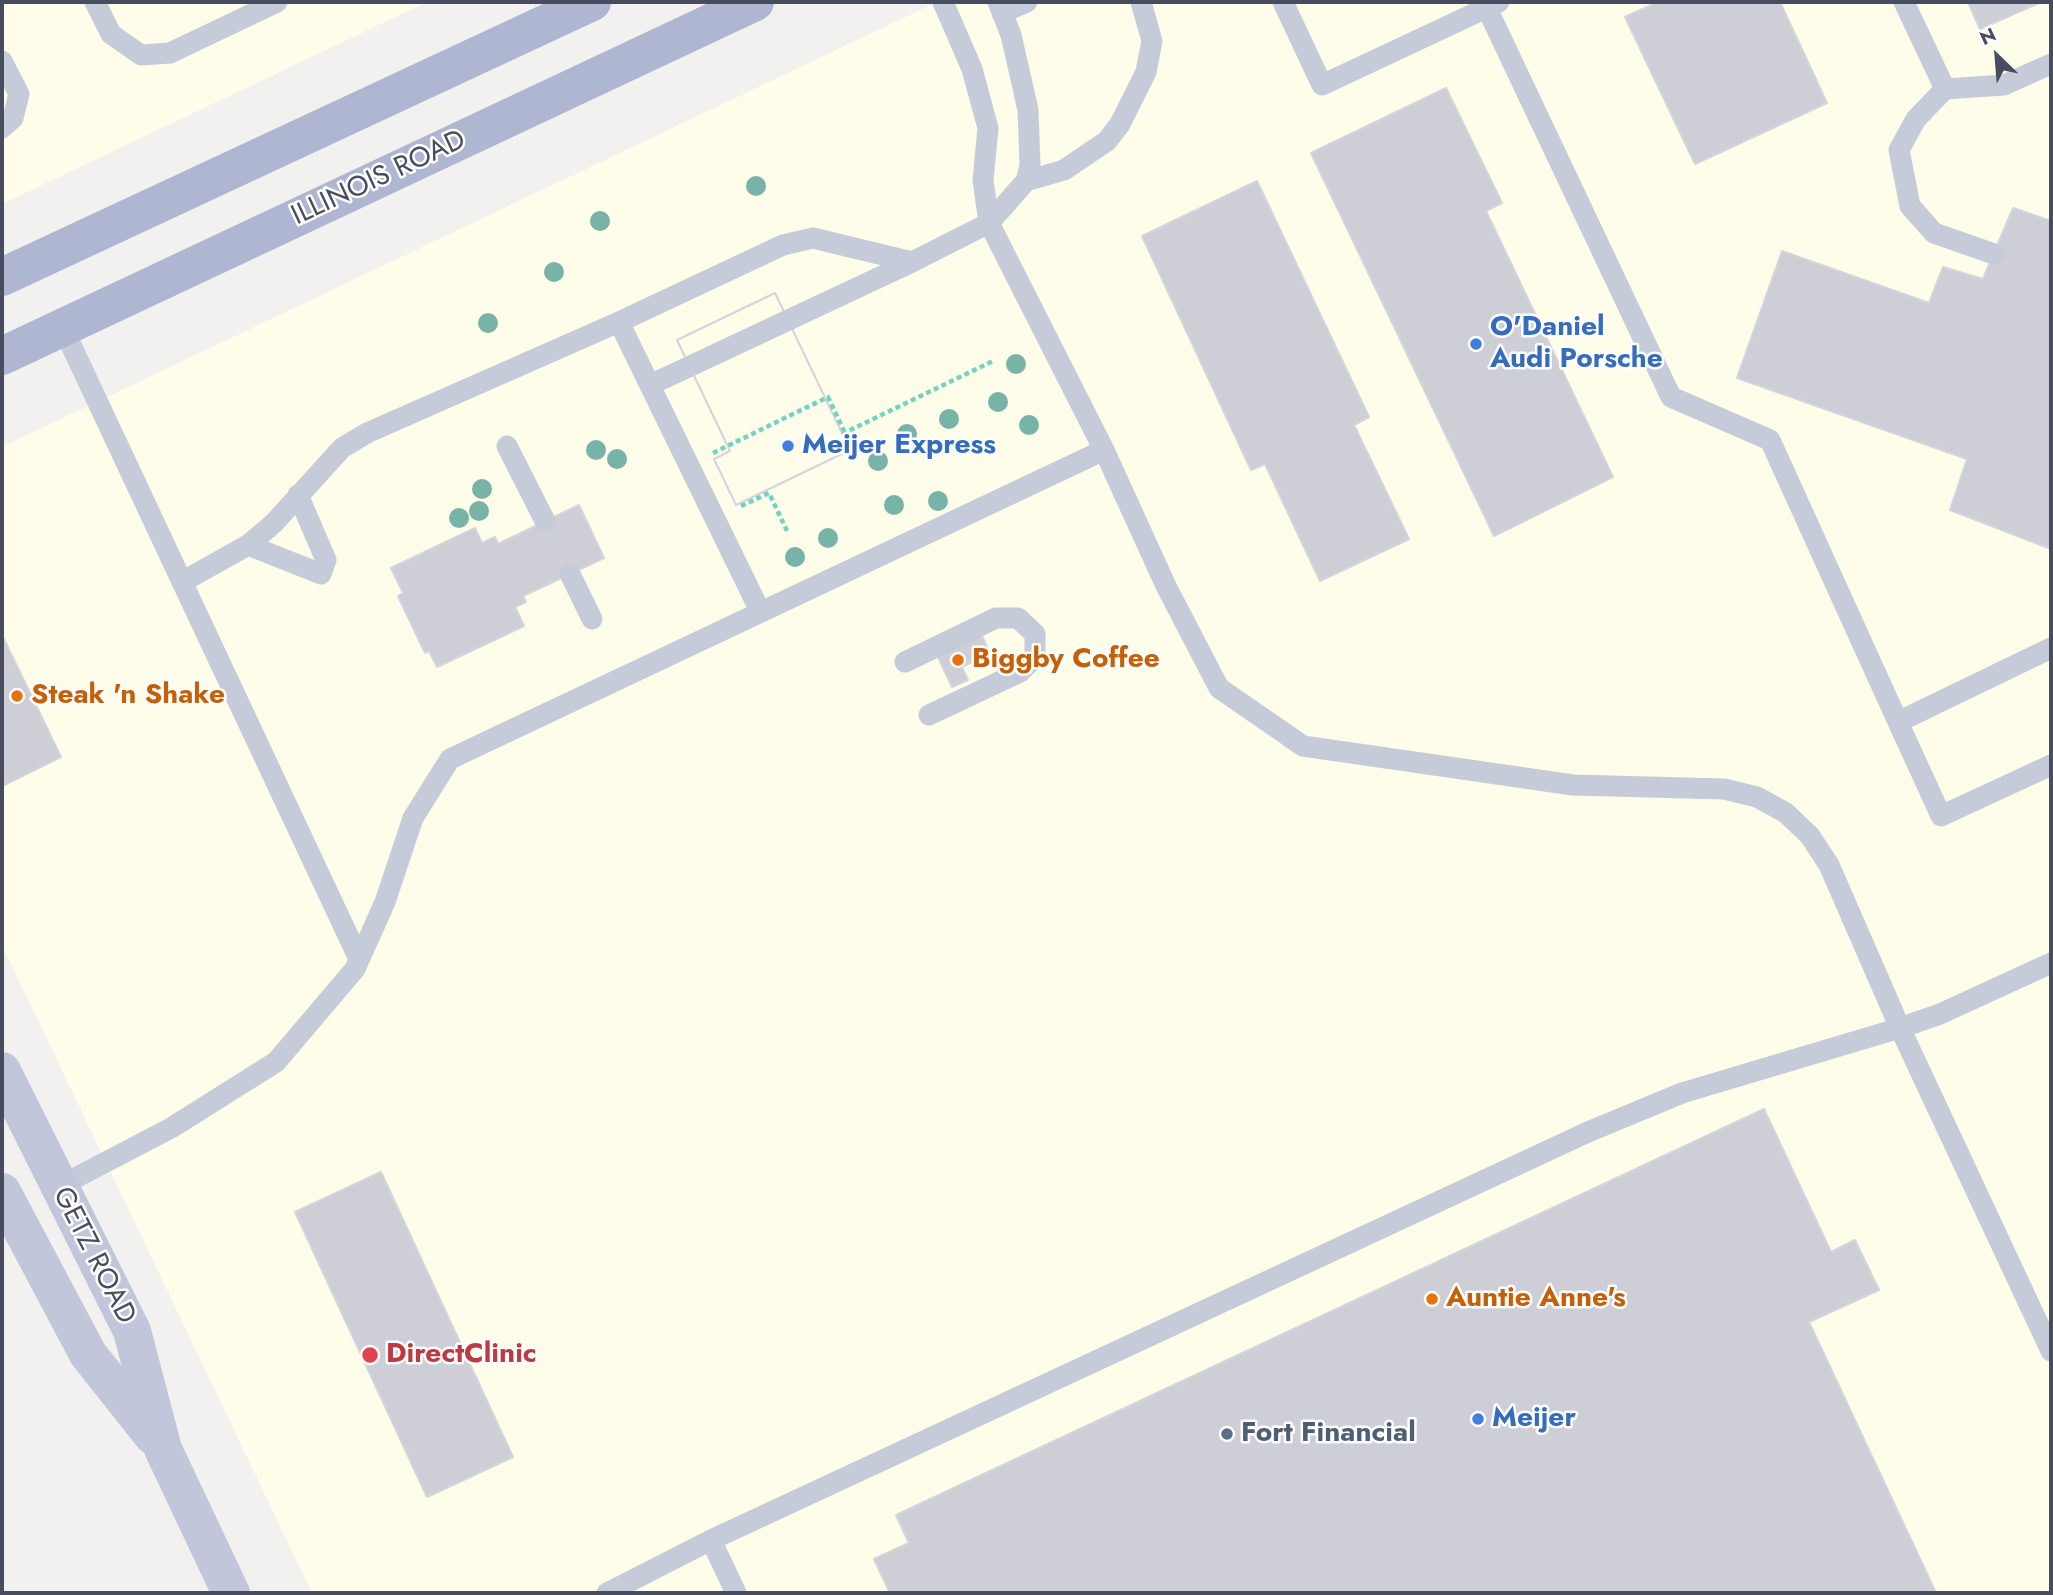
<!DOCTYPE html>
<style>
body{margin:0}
#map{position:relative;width:2053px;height:1595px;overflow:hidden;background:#f3f1f0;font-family:Jost,sans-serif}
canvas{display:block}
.frame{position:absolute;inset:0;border:4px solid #474c60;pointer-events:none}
.north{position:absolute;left:1962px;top:21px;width:70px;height:70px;-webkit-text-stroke:5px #fff;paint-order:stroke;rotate:335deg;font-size:19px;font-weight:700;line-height:28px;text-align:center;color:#474c60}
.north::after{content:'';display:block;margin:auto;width:24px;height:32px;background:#474c60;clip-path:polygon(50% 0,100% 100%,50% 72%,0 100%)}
</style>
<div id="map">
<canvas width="2053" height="1595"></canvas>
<div class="frame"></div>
<div class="north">N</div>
</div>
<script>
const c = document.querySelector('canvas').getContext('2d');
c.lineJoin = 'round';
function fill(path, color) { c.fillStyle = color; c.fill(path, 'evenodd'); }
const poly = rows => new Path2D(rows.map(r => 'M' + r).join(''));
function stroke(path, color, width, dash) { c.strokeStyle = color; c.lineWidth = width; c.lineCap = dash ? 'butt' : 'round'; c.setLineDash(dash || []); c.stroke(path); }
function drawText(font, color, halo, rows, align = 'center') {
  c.font = font + ' Jost,sans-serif'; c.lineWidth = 5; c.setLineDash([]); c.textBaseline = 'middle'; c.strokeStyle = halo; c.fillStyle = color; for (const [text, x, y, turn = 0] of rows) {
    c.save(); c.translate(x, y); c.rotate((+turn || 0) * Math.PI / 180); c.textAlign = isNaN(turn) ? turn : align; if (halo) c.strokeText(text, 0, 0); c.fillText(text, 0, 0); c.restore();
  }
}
fill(poly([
 [2,2,427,2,2,204],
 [937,2,2051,2,2051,1593,312,1593,2,945,2,447]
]), '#fdfdea');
const building = poly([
 [1658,2,1780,2,1827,103,1695,164,1625,17,1658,2],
 [1968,2,2041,2,1980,29,1968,2],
 [1446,88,1502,203,1486,211,1613,477,1494,536,1311,153,1446,88],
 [1257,181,1369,417,1354,425,1409,539,1320,581,1265,464,1251,470,1142,236,1257,181],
 [2013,208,2051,221,2051,549,1950,510,1967,459,1737,378,1782,251,1929,303,1943,267,1983,279,2013,208],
 [775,293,850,450,736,505,714,459,730,451,677,340,775,293],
 [775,293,850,450,736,505,714,459,730,451,677,340,775,293],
 [579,505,604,558,523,596,526,602,515,607,524,626,437,667,429,651,425,653,398,596,403,593,391,568,475,528,482,543,495,537,498,544,579,505],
 [2,635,61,757,2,786,2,635],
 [982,636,990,653,962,667,968,680,952,687,930,640,982,636],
 [1764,1109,1831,1252,1855,1240,1879,1290,1809,1322,1936,1593,890,1593,874,1559,909,1543,896,1515,1764,1109],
 [381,1172,513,1457,427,1497,295,1212,381,1172]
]);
fill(building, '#cdced6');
stroke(building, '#d4d4dc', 2);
stroke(poly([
 [842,434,993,361],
 [713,453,828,397,845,433],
 [741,506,769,493,788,533]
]), '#72d3c1', 4.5, [5, 3.5]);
stroke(poly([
 [95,2,111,34,141,55,170,53,277,2],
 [1283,2,1322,85,1499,2],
 [1484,2,1671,397,1770,440,1898,722,2051,648],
 [1904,2,1945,89,1916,119,1899,150,1910,206,1934,233,1994,254],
 [1002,13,1027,2],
 [2,61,19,94,13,118,2,128],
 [1945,89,2004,85,2051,64],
 [1026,181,1064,170,1107,141,1120,124,1146,72,1152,41,1141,2],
 [619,322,760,611],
 [63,328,359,959],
 [650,385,912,262],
 [507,446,545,521],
 [248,545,321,574,326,560,298,495],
 [570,574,592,619],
 [182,582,248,545,274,523,342,448,367,433,619,322,783,245,813,238,912,262,989,223,1026,181,1030,166,1028,110,1011,35,998,2],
 [905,662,996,618,1018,618,1035,634,1035,657,1020,672,929,715],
 [1898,722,1941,816,2051,765],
 [2051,963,1940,1014,1900,1028,2051,1351],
 [58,1187,171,1128,276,1062,355,969,385,902,413,818,450,759,1104,450,989,223,983,180,988,128,972,69,943,2],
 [711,1540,736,1593],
 [607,1593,711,1540,1588,1132,1682,1093,1900,1028,1829,865,1810,836,1786,813,1757,797,1724,789,1573,785,1303,746,1219,688,1166,586,1104,450]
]), '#c6cbd9', 21);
stroke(poly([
 [2,1071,132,1331,163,1449,231,1593],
 [2,1192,88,1354,153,1436]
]), '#c2c6da', 38);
stroke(poly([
 [2,277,592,2],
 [2,356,755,2]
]), '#afb6d1', 38);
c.fillStyle = '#77b3a7';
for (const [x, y] of [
 [756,186],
 [600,221],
 [554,272],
 [488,323],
 [1016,364],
 [998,402],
 [949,419],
 [1029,425],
 [907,434],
 [596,450],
 [617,459],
 [878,461],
 [482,489],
 [938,501],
 [894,505],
 [479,511],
 [459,518],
 [828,538],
 [795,557]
]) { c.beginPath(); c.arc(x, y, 10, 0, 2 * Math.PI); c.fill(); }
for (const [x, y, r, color] of [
 [1476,344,7,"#3f7fe0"],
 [788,446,7,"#3f7fe0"],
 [958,660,7,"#e8710a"],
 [17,696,7,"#e8710a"],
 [1432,1299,7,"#e8710a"],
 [370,1355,9,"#e0444e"],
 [1478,1419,7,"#3f7fe0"],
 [1227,1434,7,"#5c6f8a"]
]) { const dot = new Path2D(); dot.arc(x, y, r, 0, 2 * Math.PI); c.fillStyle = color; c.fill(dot); stroke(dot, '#fff', 2.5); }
drawText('28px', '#474c60', '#fff', [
 ["ILLINOIS ROAD",379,179,-25],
 ["GETZ ROAD",93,1256,63]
]);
drawText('bold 28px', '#366cbe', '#fff', [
 ["O'Daniel",1490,328],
 ["Audi Porsche",1490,360],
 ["Meijer Express",802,446],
 ["Meijer",1492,1419]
], 'left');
drawText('bold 28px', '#c56008', '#fff', [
 ["Biggby Coffee",972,660],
 ["Steak 'n Shake",31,696],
 ["Auntie Anne's",1446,1299]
], 'left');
drawText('bold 28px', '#be3a42', '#fff', [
 ["DirectClinic",386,1355]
], 'left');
drawText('bold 28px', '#4e5e75', '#fff', [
 ["Fort Financial",1241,1434]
], 'left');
</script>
